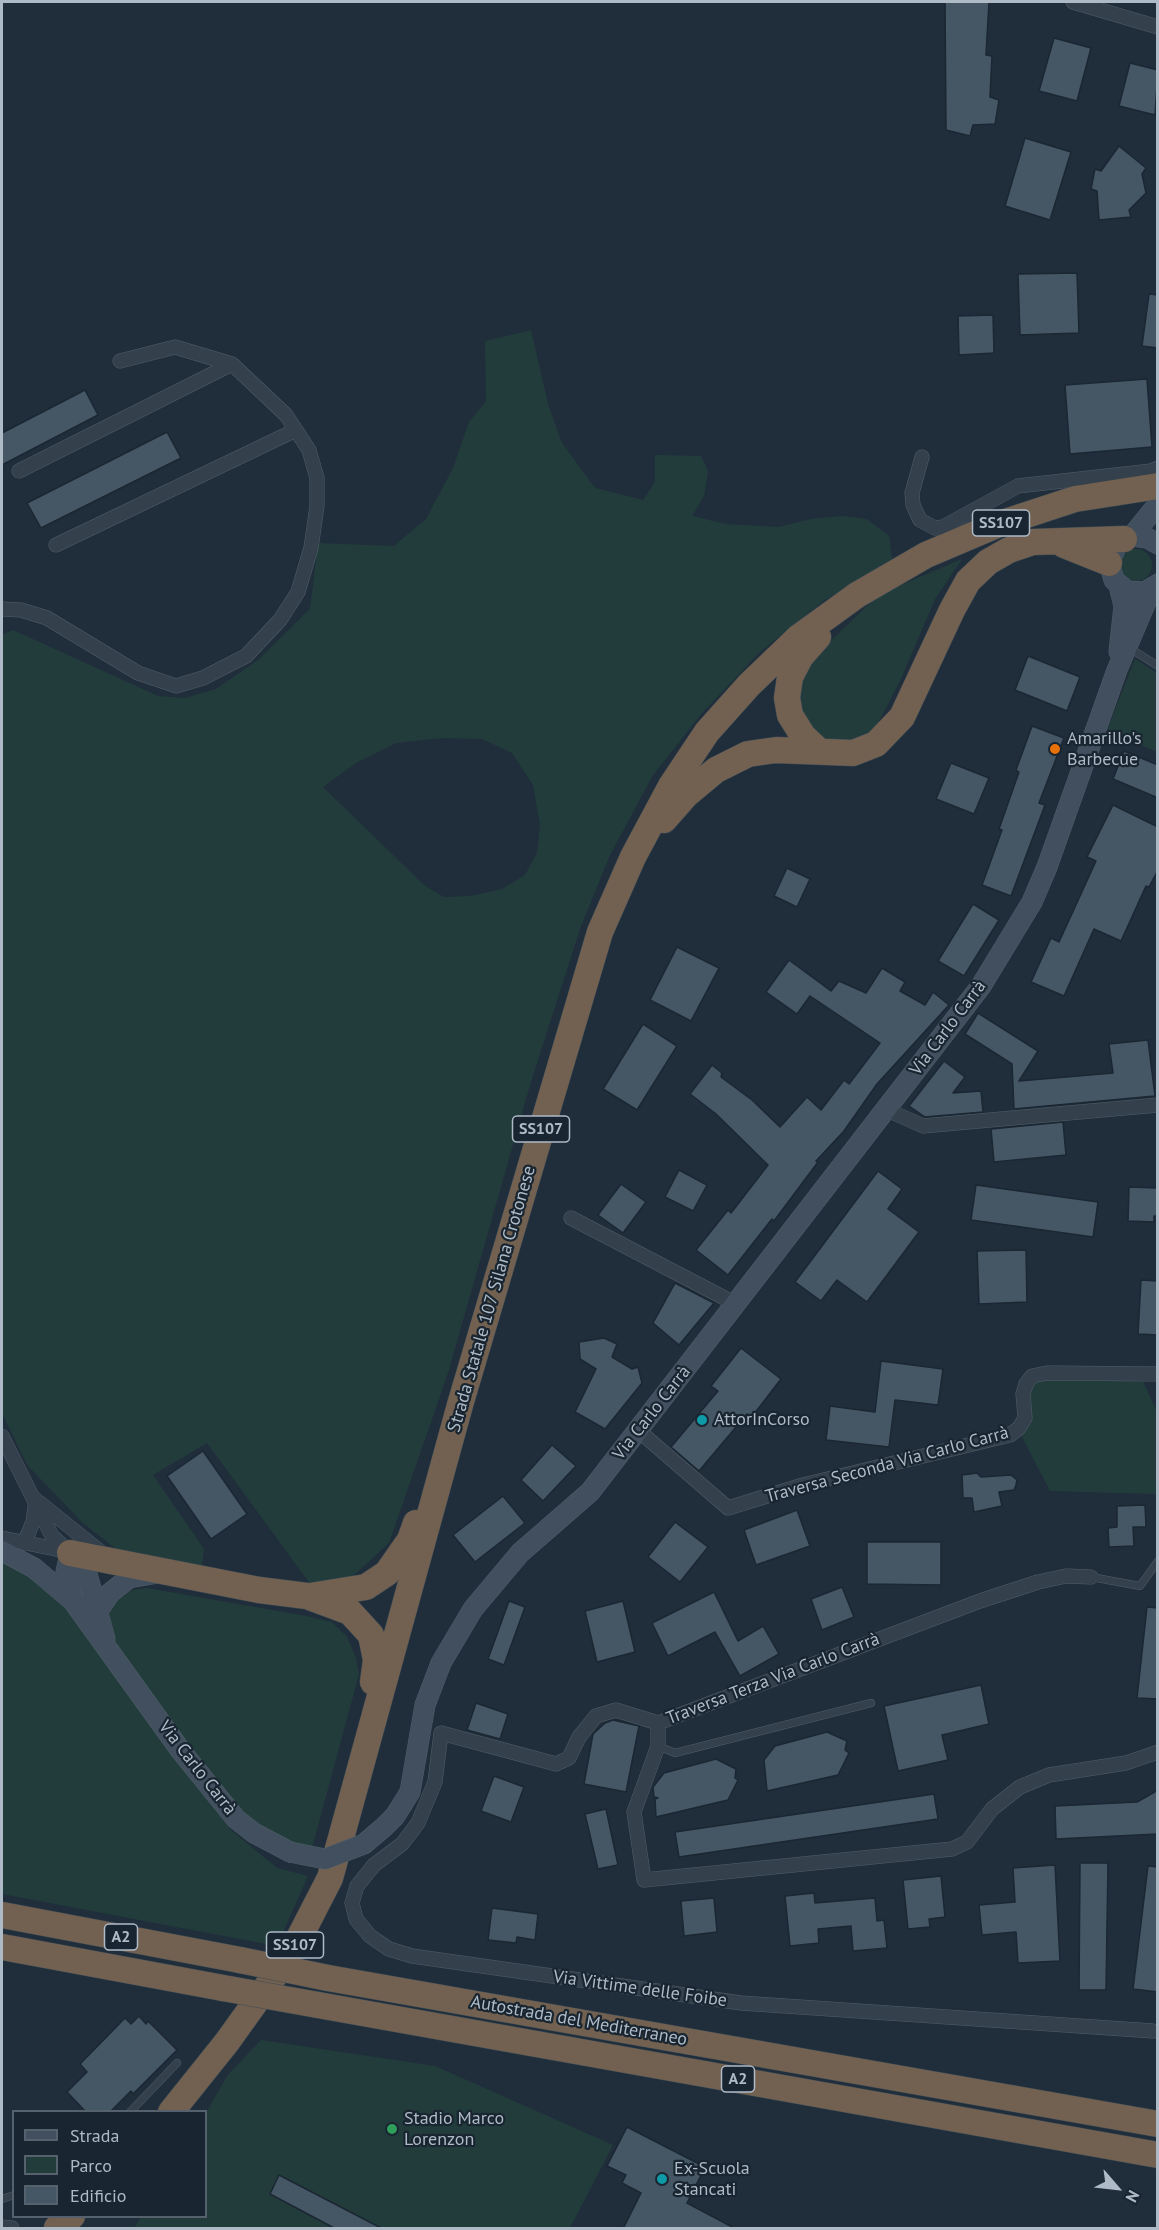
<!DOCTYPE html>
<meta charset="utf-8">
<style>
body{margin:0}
#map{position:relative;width:1159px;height:2230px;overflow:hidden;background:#202e3b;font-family:"PT Sans",sans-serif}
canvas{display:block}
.frame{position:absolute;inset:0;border:3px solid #aebbc7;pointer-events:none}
.legend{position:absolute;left:12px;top:2110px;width:195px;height:108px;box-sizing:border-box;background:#192530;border:2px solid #55616c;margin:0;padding:8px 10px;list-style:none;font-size:18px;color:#aebbc7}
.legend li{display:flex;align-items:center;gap:12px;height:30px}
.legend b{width:30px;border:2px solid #55616c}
.north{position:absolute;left:1087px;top:2158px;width:60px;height:60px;-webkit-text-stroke:4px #192530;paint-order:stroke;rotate:118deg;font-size:16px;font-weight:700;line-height:24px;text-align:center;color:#aebbc7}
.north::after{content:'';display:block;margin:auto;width:21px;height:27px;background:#aebbc7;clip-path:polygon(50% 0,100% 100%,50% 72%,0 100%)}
</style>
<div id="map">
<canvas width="1159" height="2230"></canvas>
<div class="frame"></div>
<ul class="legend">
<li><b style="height:8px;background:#414f5e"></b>Strada</li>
<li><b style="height:16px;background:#223c3c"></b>Parco</li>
<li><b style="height:16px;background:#455665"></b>Edificio</li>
</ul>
<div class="north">N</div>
</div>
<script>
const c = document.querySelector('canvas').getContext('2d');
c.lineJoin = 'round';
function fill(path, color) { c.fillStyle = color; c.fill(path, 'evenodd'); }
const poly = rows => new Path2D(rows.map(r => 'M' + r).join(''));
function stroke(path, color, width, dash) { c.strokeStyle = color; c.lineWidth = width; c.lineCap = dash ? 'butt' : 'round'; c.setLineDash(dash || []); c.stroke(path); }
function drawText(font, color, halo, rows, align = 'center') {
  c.font = font + ' "PT Sans",sans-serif'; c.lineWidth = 4.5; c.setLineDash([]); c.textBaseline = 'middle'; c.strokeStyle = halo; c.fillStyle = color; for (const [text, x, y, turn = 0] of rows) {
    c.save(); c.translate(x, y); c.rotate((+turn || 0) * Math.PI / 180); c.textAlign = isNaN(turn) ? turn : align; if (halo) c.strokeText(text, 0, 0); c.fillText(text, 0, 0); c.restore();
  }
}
fill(poly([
 [531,330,548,404,562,443,595,488,643,500,655,482,655,455,701,456,708,471,704,496,692,516,726,524,779,527,811,519,843,516,867,519,889,536,892,559,822,602,760,652,703,712,653,775,610,855,580,929,530,1085,448,1373,389,1543,350,1579,311,1585,207,1443,153,1475,204,1549,201,1572,120,1552,83,1523,27,1465,2,1413,2,635,13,630,158,696,185,698,216,689,258,660,310,609,318,543,394,546,426,519,453,468,469,422,486,401,485,341],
 [441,738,482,739,512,753,533,785,540,825,537,853,525,875,502,889,471,896,444,897,425,886,323,787,356,763,396,743],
 '1120 565a16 16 0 1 1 32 0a16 16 0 1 1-32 0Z',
 [962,559,935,599,900,681,874,731,863,741,836,744,821,738,808,727,792,684,807,663,880,594],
 [1135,659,1157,673,1157,752,1107,730],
 [1041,1378,1142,1379,1157,1412,1157,1494,1050,1491,1022,1437,1029,1415,1028,1398,1032,1383],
 [2,1560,18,1566,56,1596,231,1830,277,1868,308,1876,277,1946,2,1894],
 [147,1588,306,1616,332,1622,347,1637,356,1658,359,1674,312,1848,299,1849,249,1823,115,1651,106,1619,114,1602,132,1590],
 [261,2040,435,2066,613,2145,570,2228,134,2228,141,2217,206,2216,206,2113,227,2076]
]), '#223c3c');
const building = poly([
 [945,2,989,2,986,55,992,56,990,97,999,100,995,124,973,125,970,136,946,130,945,2],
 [1054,38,1091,48,1077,101,1039,91,1054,38],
 [1130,63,1158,70,1155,115,1119,106,1130,63],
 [1025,138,1071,152,1050,220,1005,206,1025,138],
 [1119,146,1146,168,1142,174,1146,193,1129,210,1131,217,1099,220,1097,191,1091,189,1095,169,1101,171,1119,146],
 [1077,273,1079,333,1020,335,1018,274,1077,273],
 [1149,294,1158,295,1158,348,1142,346,1149,294],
 [993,315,994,353,959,355,958,316,993,315],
 [1147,379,1152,447,1070,454,1065,385,1147,379],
 [85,390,98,415,2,465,2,433,85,390],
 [167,432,181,458,41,528,27,503,167,432],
 [1028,656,1080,677,1067,711,1015,690,1028,656],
 [1032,726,1064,738,1039,803,1045,805,1011,896,982,885,1002,830,999,829,1019,772,1016,770,1032,726],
 [1124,751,1158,765,1158,798,1113,779,1124,751],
 [951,763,989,778,974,814,936,799,951,763],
 [1113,805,1158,827,1158,870,1149,887,1146,886,1121,941,1094,929,1064,996,1031,982,1051,938,1059,942,1096,861,1087,857,1113,805],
 [787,868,810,879,797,907,774,896,787,868],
 [973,904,999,920,964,976,938,961,973,904],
 [677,947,719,968,691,1021,650,1000,677,947],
 [789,960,831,991,839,981,866,993,882,968,905,982,900,991,925,1005,933,992,949,1005,877,1084,844,1131,816,1161,818,1162,774,1221,772,1219,728,1275,696,1250,728,1210,731,1213,768,1165,716,1114,690,1094,712,1065,722,1073,721,1077,752,1100,780,1127,807,1097,821,1110,844,1080,849,1084,880,1043,810,996,797,1014,766,992,789,960],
 [978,1013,1038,1051,1019,1081,1113,1073,1109,1044,1148,1040,1155,1096,1014,1109,1012,1064,965,1034,978,1013],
 [643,1024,677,1046,637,1110,603,1089,643,1024],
 [944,1061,965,1077,953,1093,981,1091,983,1112,925,1117,909,1106,944,1061],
 [1063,1122,1066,1155,994,1162,991,1129,1063,1122],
 [679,1170,707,1185,693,1211,665,1197,679,1170],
 [878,1171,902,1189,888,1209,919,1232,867,1302,837,1280,821,1301,795,1282,878,1171],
 [621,1184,646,1202,623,1233,598,1215,621,1184],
 [976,1185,1098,1202,1093,1237,971,1220,976,1185],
 [1129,1187,1158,1188,1158,1216,1154,1216,1154,1222,1128,1221,1129,1187],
 [1026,1250,1027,1302,979,1304,977,1251,1026,1250],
 [1141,1280,1158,1281,1158,1335,1138,1334,1141,1280],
 [675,1283,714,1303,679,1345,653,1323,675,1283],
 [604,1338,617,1344,612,1357,632,1369,638,1367,642,1383,605,1429,575,1412,596,1369,580,1359,579,1342,604,1338],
 [741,1348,781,1379,751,1418,747,1414,699,1471,671,1447,718,1391,711,1386,741,1348],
 [881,1361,943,1369,938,1405,895,1400,889,1447,826,1440,830,1406,875,1412,881,1361],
 [552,1445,576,1466,543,1501,521,1480,552,1445],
 [203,1451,247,1514,211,1539,167,1476,203,1451],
 [977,1473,981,1477,1011,1475,1017,1480,1016,1485,1014,1490,999,1492,1002,1506,974,1512,972,1498,963,1498,962,1475,977,1473],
 [503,1496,525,1523,475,1562,453,1535,503,1496],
 [1145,1505,1146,1527,1133,1527,1134,1546,1109,1547,1108,1528,1117,1527,1117,1506,1145,1505],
 [797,1510,810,1546,756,1565,744,1530,797,1510],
 [675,1522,708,1547,680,1582,648,1557,675,1522],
 [867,1542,941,1542,941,1585,867,1584,867,1542],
 [842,1587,854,1617,822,1630,811,1599,842,1587],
 [714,1592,738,1641,763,1626,779,1654,740,1676,715,1632,668,1656,652,1623,714,1592],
 [509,1601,525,1607,504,1665,488,1659,509,1601],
 [623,1601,635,1652,597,1662,585,1611,623,1601],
 [1147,1607,1158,1608,1158,1699,1137,1698,1147,1607],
 [981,1685,989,1724,942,1735,948,1760,898,1771,884,1706,981,1685],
 [476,1703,508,1714,500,1739,467,1730,476,1703],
 [613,1720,639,1726,626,1792,584,1784,593,1734,605,1723,613,1720],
 [827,1732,847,1741,845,1750,849,1753,838,1775,767,1791,764,1760,775,1746,827,1732],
 [716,1759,736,1769,735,1778,738,1780,728,1800,656,1817,655,1799,658,1798,654,1797,653,1787,664,1773,716,1759],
 [494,1776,524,1787,511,1822,481,1811,494,1776],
 [1158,1790,1158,1834,1056,1839,1055,1806,1137,1802,1158,1790],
 [934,1794,938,1819,679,1857,675,1832,934,1794],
 [606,1809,618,1865,598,1869,585,1814,606,1809],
 [1080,1863,1108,1863,1106,1990,1079,1990,1080,1863],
 [1055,1865,1060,1961,1018,1963,1016,1932,982,1935,979,1905,1015,1902,1013,1868,1055,1865],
 [1148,1866,1158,1867,1158,1992,1133,1989,1148,1866],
 [941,1876,945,1917,929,1919,930,1927,908,1929,903,1880,941,1876],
 [814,1893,815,1903,875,1898,877,1921,884,1920,887,1948,853,1951,851,1926,818,1929,819,1943,790,1946,785,1896,814,1893],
 [714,1898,717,1932,684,1936,681,1901,714,1898],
 [492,1908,538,1914,535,1940,517,1937,516,1943,488,1940,492,1908],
 [139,2016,146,2024,148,2021,177,2050,133,2094,131,2091,110,2112,86,2112,67,2092,87,2072,80,2064,125,2018,131,2024,139,2016],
 [627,2127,705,2167,687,2203,736,2229,623,2229,641,2193,622,2183,626,2175,607,2166,627,2127],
 [279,2175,383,2229,336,2229,270,2194,279,2175]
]);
fill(building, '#455665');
stroke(building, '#1b2732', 1.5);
const lane = poly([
 [1128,647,1158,666],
 [1091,1577,1140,1586,1158,1561],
 [658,1746,675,1753,871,1703],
 [130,2112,177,2063],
 [2,2199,14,2195]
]);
const street = poly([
 [1073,2,1158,27],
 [922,457,912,493,913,505,920,520,935,528,943,527,1018,486,1151,471,1158,468],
 [19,471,232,364],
 [56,545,296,430],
 [2,609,21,610,47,618,138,673,176,686,203,678,246,656,280,620,298,592,311,548,317,506,317,478,309,450,286,415,232,364,175,347,120,361],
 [885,1109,923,1126,1158,1105],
 [571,1218,736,1304],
 [639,1431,728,1508,803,1485,1010,1435,1019,1428,1025,1418,1023,1394,1026,1384,1032,1376,1047,1373,1158,1374],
 [2,1436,52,1536,70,1553],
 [40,1503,102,1553],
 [2,1538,70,1552],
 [24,1543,33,1522,36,1500],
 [658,1723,658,1746,634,1812,644,1880,952,1849,967,1842,992,1809,1020,1787,1049,1775,1126,1763,1158,1752],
 [441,1733,435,1782,418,1823,402,1844,374,1865,357,1886,352,1903,356,1919,370,1936,389,1949,412,1956,741,2003,1153,2031],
 [441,1733,556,1764,569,1758,579,1737,596,1716,616,1710,658,1723,980,1601,1038,1582,1066,1576,1091,1577],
 [2,2227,12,2228]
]);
const secondary = poly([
 [1132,536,1158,504],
 [1158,544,1147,538,1132,536,1118,543,1109,563,1114,580,1127,591,1144,592,1158,584],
 [1119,586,1124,606,1119,652],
 [2,1551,34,1568,73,1601],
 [70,1553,66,1572,73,1601,181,1751,236,1819,254,1833,290,1852],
 [70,1553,87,1574,105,1639],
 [98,1611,110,1593,129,1578,158,1573],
 [420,1734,425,1705,441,1663,473,1609,520,1553,590,1492,981,986,1032,902,1047,867,1117,670,1152,588]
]);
const highway = poly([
 [1064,545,1109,563],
 [818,637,801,656,790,677,787,698,790,715,803,736,819,751],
 [664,820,686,795,716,770,748,754,776,750,853,753,876,744,902,717,952,610,968,581,988,562,1009,550,1033,542,1124,539],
 [70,1553,259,1590,307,1596,350,1612,371,1635,376,1660,373,1682],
 [310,1596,366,1587,387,1573,410,1540,416,1523],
 [2,1915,240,1960],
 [2,1947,223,1988],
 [328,1978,1158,2124],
 [318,2005,1158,2155],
 [171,2112,227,2042,293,1950,330,1878,460,1405,600,932,633,857,671,786,707,732,749,685,799,637,857,595,926,555,999,524,1075,499,1158,486],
 [57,2228,72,2216]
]);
stroke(lane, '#515e69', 8);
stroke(street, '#515e69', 15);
stroke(secondary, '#515e69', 21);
stroke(highway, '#3e4b56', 27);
stroke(lane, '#34404b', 7);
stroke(street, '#34404b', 14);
stroke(secondary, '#414f5e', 20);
stroke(highway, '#726150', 26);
const secondaryBridge = poly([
 [290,1852,325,1859,364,1844,384,1827,395,1816,410,1792,420,1734]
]);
const highwayBridge = poly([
 [240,1960,328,1978],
 [223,1988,318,2005]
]);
stroke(secondaryBridge, '#515e69', 21, []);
stroke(highwayBridge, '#3e4b56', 27, []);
stroke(secondaryBridge, '#414f5e', 20);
stroke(highwayBridge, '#726150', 26);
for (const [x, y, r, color] of [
 [1055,749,6,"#e8710a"],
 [702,1420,6,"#0f9aa8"],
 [392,2129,6,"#2e9e5b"],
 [662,2179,6,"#0f9aa8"]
]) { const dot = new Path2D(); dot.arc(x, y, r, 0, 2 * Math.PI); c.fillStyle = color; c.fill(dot); stroke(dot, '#192530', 2); }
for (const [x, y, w] of [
 [1001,523,57],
 [541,1129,57],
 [121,1937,33],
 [295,1945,57],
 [738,2079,33]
]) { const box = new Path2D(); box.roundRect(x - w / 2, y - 13, w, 26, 4.5); c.fillStyle = '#192530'; c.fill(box); stroke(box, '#aebbc7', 1.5); }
drawText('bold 16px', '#aebbc7', null, [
 ["SS107",1001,523],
 ["SS107",541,1129],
 ["A2",121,1937],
 ["SS107",295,1945],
 ["A2",738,2079]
]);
drawText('18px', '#aebbc7', '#192530', [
 ["Amarillo's",1067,739],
 ["Barbecue",1067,760],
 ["AttorInCorso",714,1420],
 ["Stadio Marco",404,2119],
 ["Lorenzon",404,2140],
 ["Ex-Scuola",674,2169],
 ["Stancati",674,2190]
], 'left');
drawText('18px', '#aebbc7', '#192530', [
 ["Via Carlo Carrà",948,1028,-53],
 ["Strada Statale 107 Silana Crotonese",492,1299,-74],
 ["Via Carlo Carrà",652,1413,-52],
 ["Traversa Seconda Via Carlo Carrà",887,1465,-15],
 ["Traversa Terza Via Carlo Carrà",773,1679,-21],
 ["Via Carlo Carrà",197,1768,52],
 ["Via Vittime delle Foibe",640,1989,8],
 ["Autostrada del Mediterraneo",579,2021,10]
]);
</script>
